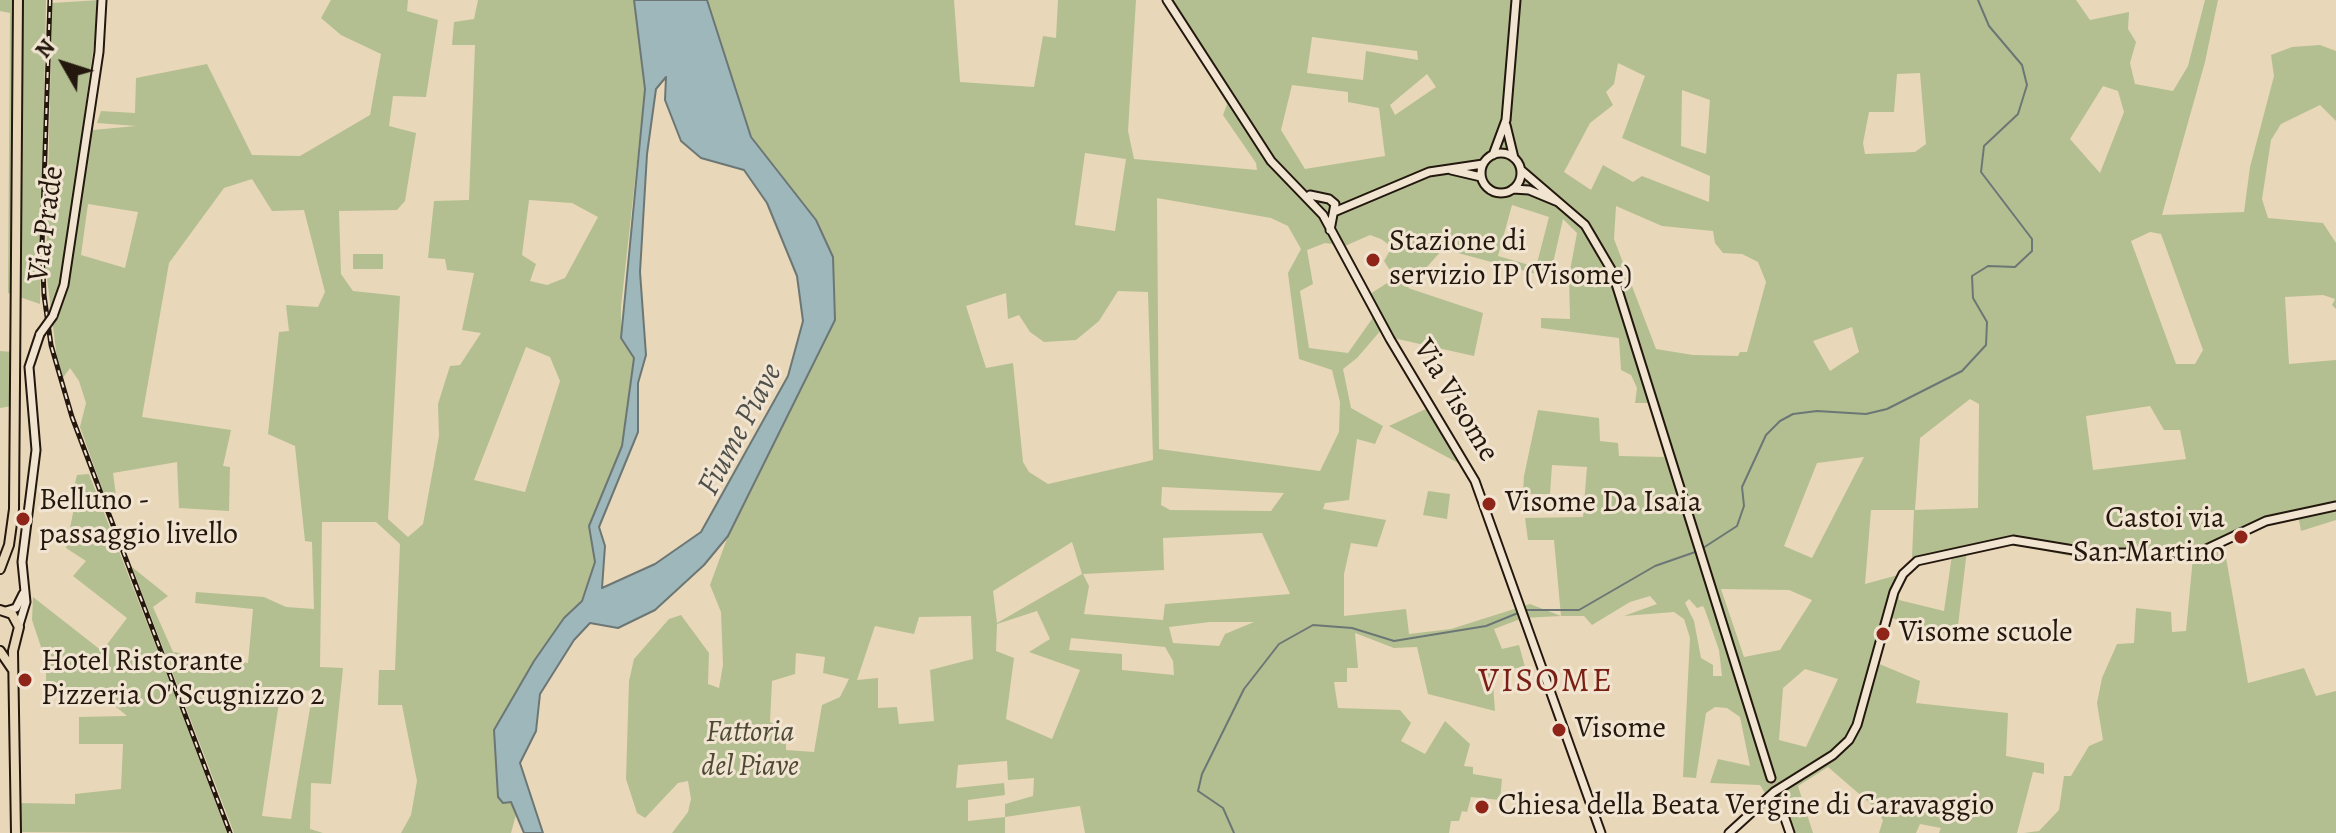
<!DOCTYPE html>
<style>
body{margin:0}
#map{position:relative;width:2336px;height:833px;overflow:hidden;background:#e9d7b9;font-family:Alegreya,serif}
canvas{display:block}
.north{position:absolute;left:24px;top:24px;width:80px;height:80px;-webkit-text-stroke:6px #f1e5d2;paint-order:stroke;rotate:309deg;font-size:22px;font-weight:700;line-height:32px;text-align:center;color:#23170e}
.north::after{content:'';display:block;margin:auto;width:28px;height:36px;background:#23170e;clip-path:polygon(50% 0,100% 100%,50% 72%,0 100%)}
</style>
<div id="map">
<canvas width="2336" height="833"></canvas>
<div class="north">N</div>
</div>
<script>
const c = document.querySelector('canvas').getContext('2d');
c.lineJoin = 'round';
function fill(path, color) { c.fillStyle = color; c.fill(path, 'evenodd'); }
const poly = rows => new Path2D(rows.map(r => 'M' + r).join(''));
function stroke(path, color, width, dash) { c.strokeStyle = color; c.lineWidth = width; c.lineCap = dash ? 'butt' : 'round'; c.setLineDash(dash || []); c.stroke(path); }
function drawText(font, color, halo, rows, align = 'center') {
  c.font = font + ' Alegreya,serif'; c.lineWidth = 6; c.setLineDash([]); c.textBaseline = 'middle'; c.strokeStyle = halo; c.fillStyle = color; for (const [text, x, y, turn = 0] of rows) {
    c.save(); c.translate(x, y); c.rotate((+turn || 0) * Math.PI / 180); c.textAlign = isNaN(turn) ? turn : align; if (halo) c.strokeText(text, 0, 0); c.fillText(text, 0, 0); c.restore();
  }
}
fill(poly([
 [0,0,46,0,40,304,8,293,10,13,0,11],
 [100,0,82,131,136,126,97,123,101,111,135,113,136,78,207,64,252,155,300,156,370,115,381,54,341,35,321,18,331,0,408,0,407,11,438,20,426,97,393,96,389,126,416,133,405,201,397,210,339,211,341,274,353,291,400,296,388,519,408,537,423,524,439,436,438,404,450,366,460,365,481,333,462,330,474,273,447,270,445,259,428,258,434,201,469,200,475,45,452,45,454,22,474,19,478,0,634,0,645,89,621,307,621,338,634,358,622,446,589,526,595,562,581,601,564,618,494,730,498,797,511,802,517,811,511,833,401,833,411,815,417,781,402,705,378,705,379,670,395,670,400,544,376,522,322,522,320,667,343,668,331,784,311,783,310,829,323,833,234,833,132,567,168,596,153,607,173,652,248,663,253,609,195,603,196,592,264,597,286,607,314,609,312,542,305,541,295,446,268,434,279,332,289,331,286,305,318,307,325,292,304,210,272,211,252,179,224,188,169,263,142,417,231,430,223,466,230,467,229,511,179,508,177,462,113,473,117,503,108,505,80,427,86,403,79,381,70,368,62,379,57,359,46,270,52,3],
 [529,200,572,203,598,217,565,278,547,285,530,281,536,264,522,255],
 [88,204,138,212,125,268,81,255],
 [526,347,550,357,560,381,525,492,474,480],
 [281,689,313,691,291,819,262,816],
 [707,0,954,0,960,82,1034,87,1043,36,1056,38,1058,0,1136,0,1128,131,1134,159,1257,170,1256,163,1223,115,1227,104,1165,0,2076,0,2090,20,2129,12,2128,29,2136,42,2130,63,2135,84,2173,91,2188,66,2205,0,2218,0,2205,62,2162,215,2244,212,2250,167,2274,76,2271,55,2292,47,2320,45,2336,51,2336,121,2320,105,2281,124,2271,140,2262,199,2268,218,2323,223,2336,243,2336,309,2332,305,2335,299,2323,295,2285,297,2289,364,2336,360,2336,520,2301,531,2299,520,2277,521,2224,546,2248,683,2304,668,2316,696,2336,691,2336,833,2024,833,2039,831,2059,810,2064,776,2071,776,2089,746,2103,740,2097,703,2102,678,2117,644,2134,643,2136,608,2171,612,2172,632,2186,631,2193,557,2109,554,2085,559,2007,543,1967,550,1957,634,1928,632,1890,617,1877,663,1920,681,1916,703,2008,713,2006,756,2044,763,2044,774,2033,772,2017,833,1939,833,1941,828,1920,824,1916,833,1879,833,1883,820,1872,805,1828,767,1798,786,1813,833,1795,833,1784,798,1771,803,1760,785,1710,783,1718,759,1750,766,1740,717,1727,708,1715,707,1706,713,1696,778,1683,777,1690,638,1684,619,1674,612,1624,616,1657,604,1650,596,1630,602,1592,625,1584,616,1561,616,1523,618,1494,629,1502,649,1519,645,1525,667,1492,671,1495,711,1428,694,1417,647,1394,648,1355,633,1358,668,1347,668,1347,682,1334,682,1338,708,1400,710,1411,723,1401,741,1425,754,1445,721,1470,744,1464,766,1473,767,1473,774,1502,779,1500,800,1471,797,1467,812,1462,811,1459,821,1451,821,1449,833,1085,833,1080,806,1005,817,1005,833,672,833,688,812,691,799,688,781,678,783,645,818,637,813,626,779,629,681,634,659,669,619,681,615,709,653,708,684,719,688,723,665,721,612,710,585,728,536,835,320,816,220,751,137],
 [1312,37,1417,51,1418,60,1366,51,1363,80,1307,73],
 [1618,63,1645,76,1622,138,1710,176,1709,202,1642,176,1633,182,1603,165,1591,190,1564,172,1590,123,1613,105,1606,92,1614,84],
 [1920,73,1926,144,1915,152,1865,154,1863,143,1869,112,1894,112,1897,74],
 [1427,74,1436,87,1395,115,1390,105],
 [1292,85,1348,92,1348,102,1379,108,1385,156,1305,169,1281,130],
 [2103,86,2118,91,2124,112,2100,173,2070,139],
 [1682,90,1710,100,1706,154,1681,146],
 [1085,153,1126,159,1115,231,1075,225],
 [1157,198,1271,218,1288,226,1301,249,1288,273,1299,359,1332,370,1340,402,1339,432,1320,471,1159,449],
 [1512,205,1549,217,1536,267,1498,256],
 [1616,206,1662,226,1713,231,1715,243,1723,253,1742,254,1758,262,1766,282,1747,352,1740,352,1738,356,1693,355,1656,349,1614,239],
 [1563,219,1577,233,1569,276,1570,319,1541,318,1541,328,1619,338,1621,370,1631,375,1637,388,1635,403,1650,403,1664,457,1619,456,1618,443,1600,441,1599,418,1538,410,1524,476,1523,494,1550,494,1552,465,1587,467,1583,517,1525,518,1528,540,1554,540,1561,616,1530,604,1451,629,1409,634,1406,609,1344,616,1344,574,1351,543,1377,547,1386,520,1323,509,1325,503,1349,500,1357,439,1375,444,1383,426,1351,408,1343,369,1357,358,1382,329,1372,311,1372,319,1348,353,1309,348,1300,291,1313,284,1307,250,1325,243,1345,246,1370,235,1381,239,1392,247,1384,261,1395,278,1370,294,1393,338,1474,356,1483,313,1408,288,1443,249,1540,275,1541,271,1551,272],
 [2150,232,2161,234,2203,350,2195,364,2176,364,2131,241],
 [1118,291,1148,292,1153,460,1048,484,1029,472,1023,462,1013,363,986,368,966,306,1006,293,1008,319,1019,315,1030,332,1044,342,1076,340,1099,321],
 [1852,327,1859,352,1830,371,1813,341],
 [1970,399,1979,404,1978,508,1915,510,1920,438],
 [2150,406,2164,430,2180,430,2186,459,2093,470,2086,416],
 [1864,457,1812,558,1784,546,1817,463],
 [1162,487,1283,493,1284,493,1271,511,1170,510,1161,505],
 [1871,510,1914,510,1912,557,1922,561,1952,555,1944,611,1899,600,1898,575,1865,584],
 [1262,533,1290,594,1165,604,1163,620,1084,614,1089,586,1083,574,1164,570,1163,538],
 [1072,542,1082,574,997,623,993,591],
 [1721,589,1789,590,1812,600,1780,650,1744,657],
 [1689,599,1697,608,1703,606,1705,610,1719,650,1722,676,1713,676,1713,665,1701,658,1694,621,1685,603],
 [1037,611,1050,639,1029,652,1080,670,1052,739,1006,719,1014,658,996,651,997,624],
 [971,616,973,659,930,670,934,721,899,724,897,707,878,708,878,678,857,680,875,626,914,634,919,617],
 [1210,622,1254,622,1225,634,1219,646,1173,643,1169,627],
 [1071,638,1165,647,1173,661,1174,675,1122,670,1122,654,1069,650],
 [796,653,825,657,823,673,849,679,840,697,822,705,814,752,786,750,786,729,770,722,772,681,795,674],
 [1805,669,1838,679,1806,747,1779,740,1783,688],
 [1007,761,1008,780,1034,778,1033,796,1005,804,1005,817,968,821,968,800,1005,795,1004,783,956,788,958,765],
 [353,254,383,254,383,269,353,269],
 [0,351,13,352,12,406,0,408],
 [1428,408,1461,462,1460,464,1389,426],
 [89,474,173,690,227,833,16,832,16,803,75,804,75,794,121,789,123,744,79,744,79,717,127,716,95,689,46,697,46,662,32,620,33,597,102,651,127,618,73,576,86,561,66,548,77,493,73,491,77,475],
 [1428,491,1450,494,1447,519,1423,515]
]), '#b3bf91');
const water = poly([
 [634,0,707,0,751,137,816,220,833,257,835,320,728,536,704,565,655,610,618,628,590,623,574,640,540,694,536,731,520,763,543,833,524,833,511,802,503,803,498,797,494,730,534,661,564,618,582,601,595,562,589,526,622,446,634,358,621,338,645,89,634,0],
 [666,77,665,100,681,141,701,158,744,170,767,203,797,276,803,321,788,376,701,532,655,564,602,588,605,546,599,527,638,432,638,383,646,355,640,272,647,154,656,89,666,77]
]);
fill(water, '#9db7ba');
stroke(water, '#6c7775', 2);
stroke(poly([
 [1703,548,1737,526,1744,506,1742,487,1766,435,1780,421,1793,414,1817,411,1866,414,1887,409,1962,371,1986,345,1987,322,1973,298,1972,276,1988,266,2015,267,2032,251,2032,239,1981,172,1984,146,2018,114,2027,85,2022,65,1989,26,1978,0],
 [1524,610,1579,610,1655,566,1698,551],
 [1234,833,1223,808,1198,791,1202,774,1244,689,1279,644,1313,625,1352,628,1394,641,1486,626,1518,613]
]), '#6c7775', 2);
stroke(poly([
 [1771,778,1779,801]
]), '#c1b197', 7, [7, 3.5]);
const secondary = poly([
 [1167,0,1271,161,1323,215,1390,339,1475,481,1601,833],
 [1506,125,1514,158],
 '1481 173a20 20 0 1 1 40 0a20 20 0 1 1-40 0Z',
 [1493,155,1506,120,1516,0],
 [1451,170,1481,177],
 [1521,170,1585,225,1612,271,1771,778],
 [1513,189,1529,190,1558,202],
 [1310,195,1329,199,1335,204,1330,230],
 [1334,212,1429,172,1483,164],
 [53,316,64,285,99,52,102,0],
 [6,611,16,608,23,594],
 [19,625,26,602,22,562,36,450,29,367,40,334],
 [1779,801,1790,833],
 [1729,833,1774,792,1833,755,1849,740,1857,725,1894,592,1903,574,1917,561,2013,540,2092,553,2198,553,2266,521,2336,506]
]);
const primary = poly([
 [0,569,9,545,14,509,18,0],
 [0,610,12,614,19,627,13,651,16,833],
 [0,651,13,670]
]);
stroke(secondary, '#23170e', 11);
stroke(primary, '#23170e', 12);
stroke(secondary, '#f1e5d2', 7);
stroke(primary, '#e9d7b9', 8);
const rail = poly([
 [50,0,42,246,44,295,51,345,72,417,230,833]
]);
stroke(rail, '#23170e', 5);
stroke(rail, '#f1e5d2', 2, [6]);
const secondaryBridge = poly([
 [40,334,53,316]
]);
stroke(secondaryBridge, '#23170e', 11, []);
stroke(secondaryBridge, '#f1e5d2', 7);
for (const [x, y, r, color] of [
 [1373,260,8,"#8f2418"],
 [1489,504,8,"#8f2418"],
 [23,519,8,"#8f2418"],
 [2241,537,8,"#8f2418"],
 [1883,634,8,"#8f2418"],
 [25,680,8,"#8f2418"],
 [1559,730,8,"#8f2418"],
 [1482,807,8,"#8f2418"]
]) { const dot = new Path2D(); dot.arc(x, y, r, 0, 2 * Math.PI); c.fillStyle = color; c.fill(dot); stroke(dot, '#f1e5d2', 3); }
drawText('30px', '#23170e', '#f1e5d2', [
 ["Via Prade",47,224,-82],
 ["Via Visome",1455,401,59]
]);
drawText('30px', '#23170e', '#f1e5d2', [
 ["Stazione di",1389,243],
 ["servizio IP (Visome)",1389,277],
 ["Belluno -",39,502],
 ["passaggio livello",39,536],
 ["Visome Da Isaia",1505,504],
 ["Castoi via",2225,520,"right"],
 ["San Martino",2225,554,"right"],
 ["Visome scuole",1899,634],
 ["Hotel Ristorante",41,663],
 ["Pizzeria O' Scugnizzo 2",41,697],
 ["Visome",1575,730],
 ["Chiesa della Beata Vergine di Caravaggio",1498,807]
], 'left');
drawText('italic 30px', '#4e4935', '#f1e5d2', [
 ["Fattoria",750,734],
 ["del Piave",750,768]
]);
drawText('italic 32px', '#4e4f4a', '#f1e5d2', [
 ["Fiume Piave",741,430,-62]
]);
c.letterSpacing = '2px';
drawText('34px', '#7a1f14', '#f1e5d2', [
 ["VISOME",1546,683]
]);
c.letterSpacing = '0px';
</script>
